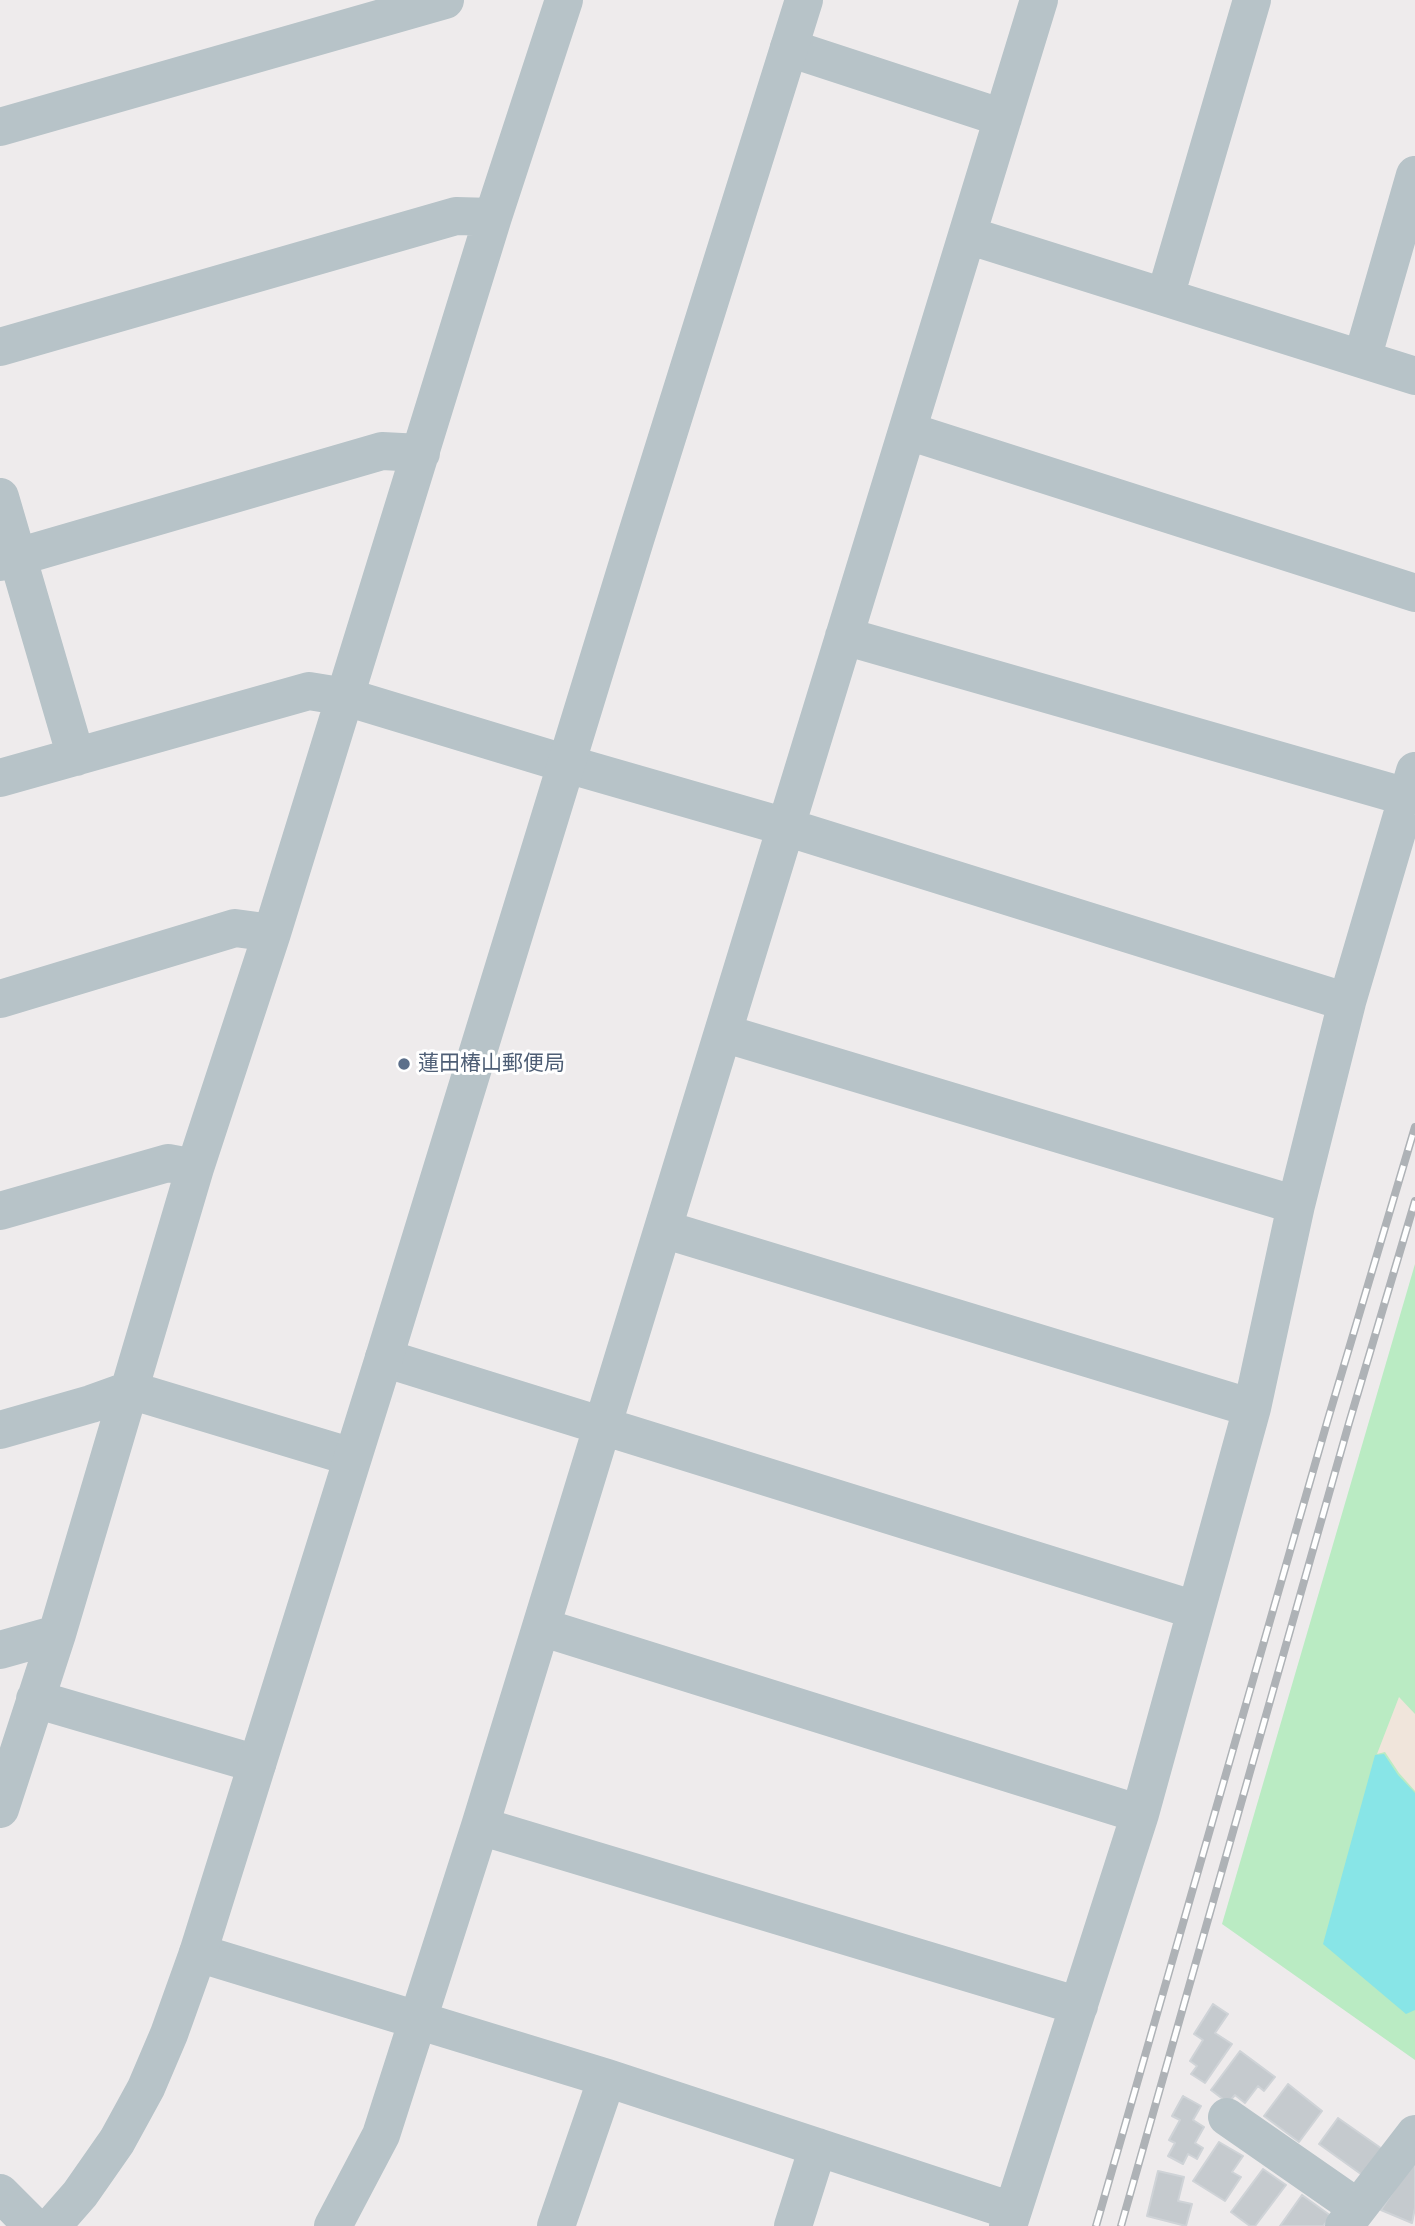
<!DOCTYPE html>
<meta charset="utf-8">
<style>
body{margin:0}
canvas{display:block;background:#eeebec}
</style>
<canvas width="1415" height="2226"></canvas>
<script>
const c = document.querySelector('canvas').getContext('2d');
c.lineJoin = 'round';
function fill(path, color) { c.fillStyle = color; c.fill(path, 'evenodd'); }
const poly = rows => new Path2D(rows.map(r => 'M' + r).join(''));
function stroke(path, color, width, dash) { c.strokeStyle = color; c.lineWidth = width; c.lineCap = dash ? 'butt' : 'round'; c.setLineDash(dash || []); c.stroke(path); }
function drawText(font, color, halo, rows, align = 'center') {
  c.font = font + ' Karla,"Noto Sans JP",sans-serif'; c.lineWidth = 6; c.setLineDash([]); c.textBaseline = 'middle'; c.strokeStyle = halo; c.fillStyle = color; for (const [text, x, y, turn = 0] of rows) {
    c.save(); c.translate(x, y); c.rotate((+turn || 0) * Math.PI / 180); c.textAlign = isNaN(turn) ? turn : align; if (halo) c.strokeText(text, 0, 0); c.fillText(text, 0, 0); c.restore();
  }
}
fill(poly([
 [1415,1264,1415,2060,1222,1924]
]), '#baebc3');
fill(poly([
 [1399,1697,1415,1714,1415,1791,1399,1773,1385,1752,1377,1754]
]), '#f0e5db');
fill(poly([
 [1384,1754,1398,1775,1415,1793,1415,2010,1406,2014,1323,1944,1375,1755]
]), '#88e5e7');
const building = poly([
 [1213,2004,1228,2014,1215,2033,1232,2044,1205,2083,1191,2074,1197,2066,1190,2061,1203,2040,1194,2034,1213,2004],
 [1240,2051,1275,2077,1264,2091,1258,2086,1245,2103,1235,2095,1228,2103,1211,2090,1240,2051],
 [1288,2084,1322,2111,1299,2142,1264,2116,1288,2084],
 [1183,2096,1201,2106,1193,2120,1204,2127,1195,2143,1203,2148,1197,2159,1188,2154,1183,2164,1168,2156,1175,2143,1169,2140,1180,2120,1172,2116,1183,2096],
 [1338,2118,1385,2151,1365,2177,1319,2144,1338,2118],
 [1219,2142,1243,2156,1232,2172,1241,2177,1225,2201,1193,2181,1219,2142],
 [1412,2163,1415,2164,1415,2208,1412,2223,1381,2210,1412,2163],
 [1263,2169,1286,2185,1255,2226,1250,2226,1231,2212,1263,2169],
 [1158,2171,1184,2177,1178,2201,1192,2204,1186,2226,1147,2216,1158,2171],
 [1302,2195,1331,2216,1323,2226,1280,2226,1302,2195]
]);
fill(building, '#c5cace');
stroke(building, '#cfd3d7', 2);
stroke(poly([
 [789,48,1003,118],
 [0,127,445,0],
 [967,235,1415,376],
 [1165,297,1252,0],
 [0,347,456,216,493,217],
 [1362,359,1415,175],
 [908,431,1415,593],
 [0,497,76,757],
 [0,562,382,451,421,453],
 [844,636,1407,797],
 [0,778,309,691,346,697,567,764,786,827,1347,1002],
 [0,999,235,928,272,933],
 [723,1033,1296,1205],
 [0,1211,168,1163,195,1168],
 [663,1229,1252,1408],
 [384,1358,1195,1610],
 [0,1430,91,1404,130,1390,352,1457],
 [541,1627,1140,1814],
 [0,1650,57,1634],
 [35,1699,257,1764],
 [0,1809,57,1634,195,1168,272,933,493,217,564,0],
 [480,1826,1079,2006],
 [198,1953,607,2078,1012,2211],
 [1227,2117,1358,2208],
 [0,2193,33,2226],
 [333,2226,381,2135,480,1826,1039,0],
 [556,2226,607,2078],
 [793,2226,818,2147],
 [1008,2226,1140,1814,1252,1408,1296,1205,1347,1002,1415,771],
 [1344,2226,1415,2134]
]), '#b7c3c8', 38);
stroke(poly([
 [52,2226,80,2194,117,2141,146,2088,169,2034,198,1953,384,1358,635,540,804,0]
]), '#b7c3c8', 38);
const rail = poly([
 [1096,2226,1328,1419,1415,1127],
 [1121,2226,1349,1423,1415,1201]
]);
stroke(rail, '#aeb2b6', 8);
stroke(rail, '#fff', 5, [16]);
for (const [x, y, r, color] of [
 [404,1064,7,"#5c6f8a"]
]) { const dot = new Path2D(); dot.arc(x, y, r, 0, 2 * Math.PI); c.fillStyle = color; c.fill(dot); stroke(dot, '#fff', 2.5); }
drawText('21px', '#4e5e75', '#fff', [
 ["蓮田椿山郵便局",418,1064]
], 'left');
</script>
